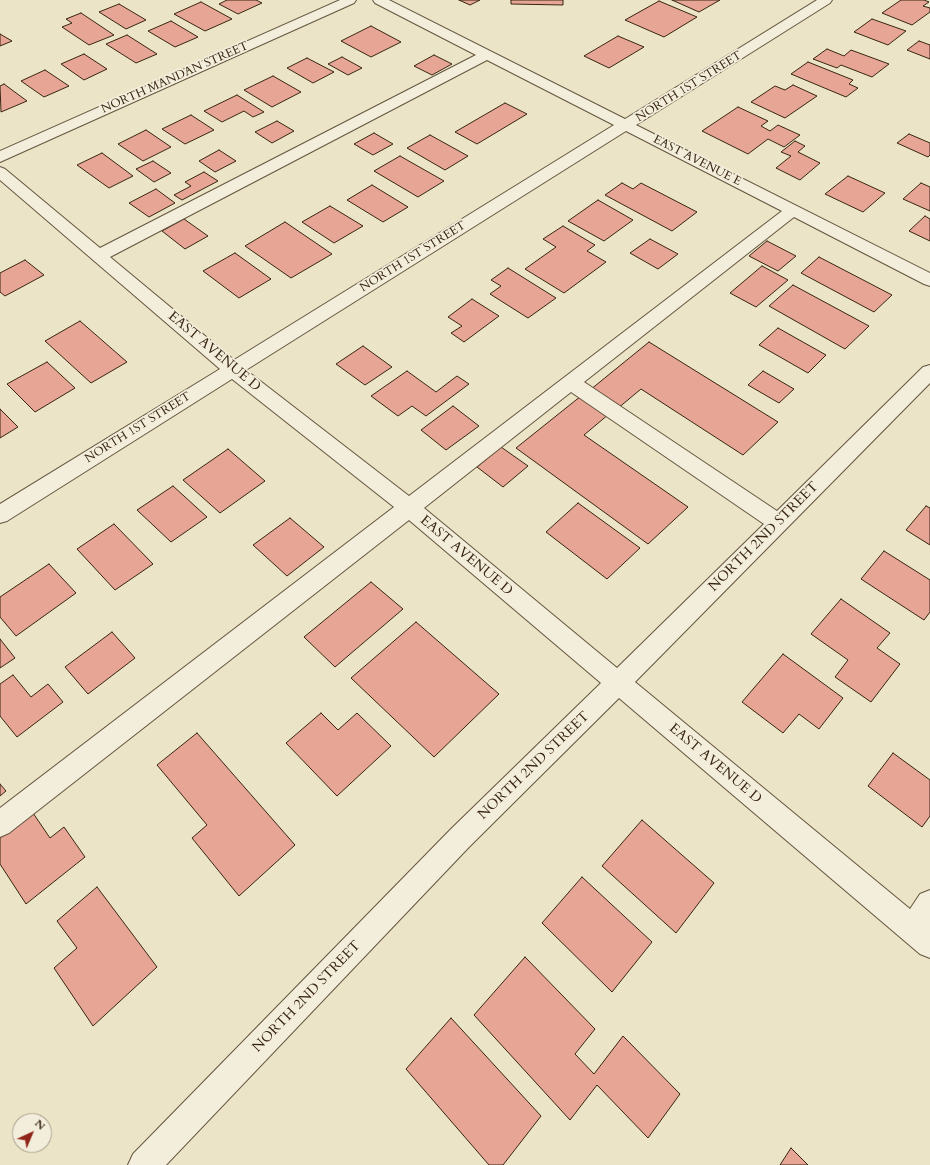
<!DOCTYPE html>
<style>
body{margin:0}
#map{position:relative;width:930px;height:1165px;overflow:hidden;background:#ece4c7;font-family:Cardo,serif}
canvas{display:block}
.north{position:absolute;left:12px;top:1113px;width:40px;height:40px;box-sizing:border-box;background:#f3eddb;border:1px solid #a89d8a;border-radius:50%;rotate:44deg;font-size:11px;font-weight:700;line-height:16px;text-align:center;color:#372510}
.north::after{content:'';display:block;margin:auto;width:14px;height:18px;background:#8f2418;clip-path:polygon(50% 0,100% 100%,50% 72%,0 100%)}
</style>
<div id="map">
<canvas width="930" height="1165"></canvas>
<div class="north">N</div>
</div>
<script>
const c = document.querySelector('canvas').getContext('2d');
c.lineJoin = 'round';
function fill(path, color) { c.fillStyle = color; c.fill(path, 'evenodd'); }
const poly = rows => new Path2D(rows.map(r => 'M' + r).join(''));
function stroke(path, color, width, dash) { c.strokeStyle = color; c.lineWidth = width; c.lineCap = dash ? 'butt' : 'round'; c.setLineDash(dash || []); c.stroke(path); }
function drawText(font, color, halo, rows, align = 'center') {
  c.font = font + ' Cardo,serif'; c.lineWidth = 3.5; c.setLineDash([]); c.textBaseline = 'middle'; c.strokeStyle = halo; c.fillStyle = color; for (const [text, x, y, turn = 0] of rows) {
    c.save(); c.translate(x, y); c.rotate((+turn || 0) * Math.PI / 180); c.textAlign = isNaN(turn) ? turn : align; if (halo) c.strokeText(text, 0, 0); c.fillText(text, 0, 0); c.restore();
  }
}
const building = poly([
 [227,0,256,0,262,3,238,14,219,4,227,0],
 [459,0,480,0,470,5,459,0],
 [511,0,563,0,563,5,511,4,511,0],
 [672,0,720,0,699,12,672,0],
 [901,0,924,0,929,2,923,6,930,8,930,12,912,25,882,13,901,0],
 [659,1,697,17,664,37,625,20,659,1],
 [201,2,232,19,205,31,174,14,201,2],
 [119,4,146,20,126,29,99,12,119,4],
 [81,13,114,35,89,45,62,27,72,23,66,19,81,13],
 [872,19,906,31,888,45,854,32,872,19],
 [171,21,198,37,175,47,148,31,171,21],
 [371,26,401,42,371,57,341,41,371,26],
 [0,34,12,41,0,46,0,34],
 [127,35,157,54,136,63,106,44,127,35],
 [618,36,644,47,609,68,584,56,618,36],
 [919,41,930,45,930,59,907,50,919,41],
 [827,49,844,56,851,50,889,64,872,77,841,65,837,68,813,59,827,49],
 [84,54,107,69,84,80,61,64,84,54],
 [434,55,452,64,432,75,414,66,434,55],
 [342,57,362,68,348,75,328,64,342,57],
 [307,58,334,72,313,83,287,68,307,58],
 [808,62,853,80,849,84,858,88,846,97,791,74,808,62],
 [45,70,69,86,44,97,21,81,45,70],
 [273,76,301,92,272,107,244,90,273,76],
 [4,84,27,101,1,112,0,86,4,84],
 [793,85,817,96,785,118,751,102,775,86,785,90,793,85],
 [237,95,264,112,253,117,244,111,222,122,204,111,237,95],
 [505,103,527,114,477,144,455,132,505,103],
 [738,107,768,121,761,126,770,131,778,125,800,135,784,147,768,139,748,154,702,131,738,107],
 [191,115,214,130,185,144,162,129,191,115],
 [277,121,294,131,272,143,255,132,277,121],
 [146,130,171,147,143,161,118,144,146,130],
 [374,133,393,144,373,155,354,144,374,133],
 [909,134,930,143,930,155,928,157,897,143,909,134],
 [430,135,468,156,445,170,407,148,430,135],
 [795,141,805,146,798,152,820,163,800,180,776,168,791,156,781,152,795,141],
 [219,150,236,161,215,172,199,161,219,150],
 [102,153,133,176,109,188,77,165,102,153],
 [400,156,444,181,418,197,374,171,400,156],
 [153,161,171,173,154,182,136,169,153,161],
 [204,172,218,181,182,200,174,195,191,186,185,182,204,172],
 [848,176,885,193,863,212,825,194,848,176],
 [622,183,633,189,641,183,697,212,672,231,605,195,622,183],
 [921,183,930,187,930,211,903,199,921,183],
 [372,185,408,207,383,222,347,200,372,185],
 [156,189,175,203,149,217,129,203,156,189],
 [598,200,633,220,604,241,568,221,598,200],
 [330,206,363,226,334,243,302,222,330,206],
 [925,216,930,219,930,241,909,231,925,216],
 [184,219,208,236,185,249,162,231,184,219],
 [285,222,332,254,291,278,245,246,285,222],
 [563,226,595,245,587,251,606,262,564,293,525,269,556,247,543,239,563,226],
 [650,239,678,254,658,269,630,253,650,239],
 [767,241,796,256,778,271,749,256,767,241],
 [235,253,271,279,239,298,203,271,235,253],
 [819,257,892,295,874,312,801,273,819,257],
 [25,260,44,275,5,296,0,292,0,273,25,260],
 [762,266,788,280,756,307,730,293,762,266],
 [508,268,556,298,528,318,490,294,501,286,491,280,508,268],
 [793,285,869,326,845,349,769,306,793,285],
 [472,299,499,316,464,342,451,333,462,326,448,317,472,299],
 [80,321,127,362,91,383,45,341,80,321],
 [778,328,826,355,808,373,759,345,778,328],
 [649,342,778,422,743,455,641,389,617,409,590,390,649,342],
 [363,346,392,367,365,385,336,364,363,346],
 [47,362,75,388,35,412,7,384,47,362],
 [407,371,436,392,457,376,469,384,426,416,412,406,398,416,371,396,407,371],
 [763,371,794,389,779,403,748,385,763,371],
 [581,396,609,414,584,435,688,507,648,544,516,448,581,396],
 [453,406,479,426,446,450,421,430,453,406],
 [0,409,18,427,0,438,0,409],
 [501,447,528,466,503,487,477,467,501,447],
 [228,449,265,481,220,513,183,480,228,449],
 [173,486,207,517,171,542,137,510,173,486],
 [578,503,640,548,607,579,546,532,578,503],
 [926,506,930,508,930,545,906,530,926,506],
 [290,518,324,547,287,576,253,545,290,518],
 [114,524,153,564,115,590,77,549,114,524],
 [884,551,930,580,930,612,924,620,861,579,884,551],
 [49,564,76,593,16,636,0,617,0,597,49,564],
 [371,582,403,609,335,667,304,637,371,582],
 [841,599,890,633,877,648,900,664,871,702,835,677,848,660,811,634,841,599],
 [416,622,499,694,434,757,351,678,416,622],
 [112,632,135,658,88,694,65,667,112,632],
 [0,639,15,658,0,668,0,639],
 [783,654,843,698,819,729,799,714,783,733,742,702,783,654],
 [13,675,31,697,48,684,63,702,17,737,0,716,0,684,13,675],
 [321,713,338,730,357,713,391,746,337,796,286,743,321,713],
 [197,733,295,845,239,896,192,838,207,825,157,765,197,733],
 [893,753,930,780,930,816,922,827,868,786,893,753],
 [0,784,6,791,0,796,0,784],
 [33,813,50,838,64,827,85,857,26,904,0,864,0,838,33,813],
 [642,820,714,883,676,933,602,866,642,820],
 [582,877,652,942,612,992,542,923,582,877],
 [97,887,157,967,93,1026,54,968,77,948,57,921,97,887],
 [525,957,595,1029,575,1054,594,1074,623,1036,680,1094,648,1138,597,1085,570,1120,474,1015,525,957],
 [451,1018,541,1116,503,1165,489,1165,406,1069,451,1018],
 [791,1148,808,1165,780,1165,791,1148]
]);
fill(building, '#e7a695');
stroke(building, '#372510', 1);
const minor = poly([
 [340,0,356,0,354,3,0,162,0,151,340,0],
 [373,0,389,0,625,119,817,0,832,0,830,3,636,125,930,273,930,286,924,284,794,217,584,382,777,511,923,367,930,365,930,383,635,682,910,909,920,894,930,890,930,958,920,954,619,698,469,847,166,1165,128,1165,133,1154,451,829,601,683,409,520,9,833,0,837,0,808,394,507,232,379,7,521,0,523,0,504,220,369,0,180,0,167,5,169,100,248,476,55,375,3,373,0],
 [487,60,614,125,234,360,110,257,487,60],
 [626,131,782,211,409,496,246,370,626,131],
 [571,392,764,524,617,668,424,508,571,392]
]);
stroke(minor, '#64553e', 2);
fill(minor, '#f3eddb');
drawText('12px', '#372510', '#f3eddb', [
 ["NORTH MANDAN STREET",175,78,-24],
 ["NORTH 1ST STREET",689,87,-32],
 ["EAST AVENUE E",697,161,27],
 ["NORTH 1ST STREET",413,257,-32],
 ["NORTH 1ST STREET",138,428,-32]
]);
drawText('14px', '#372510', '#f3eddb', [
 ["EAST AVENUE D",214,352,40],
 ["NORTH 2ND STREET",764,537,-45],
 ["EAST AVENUE D",466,556,40],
 ["EAST AVENUE D",715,764,40],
 ["NORTH 2ND STREET",534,766,-44],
 ["NORTH 2ND STREET",307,997,-46]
]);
</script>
